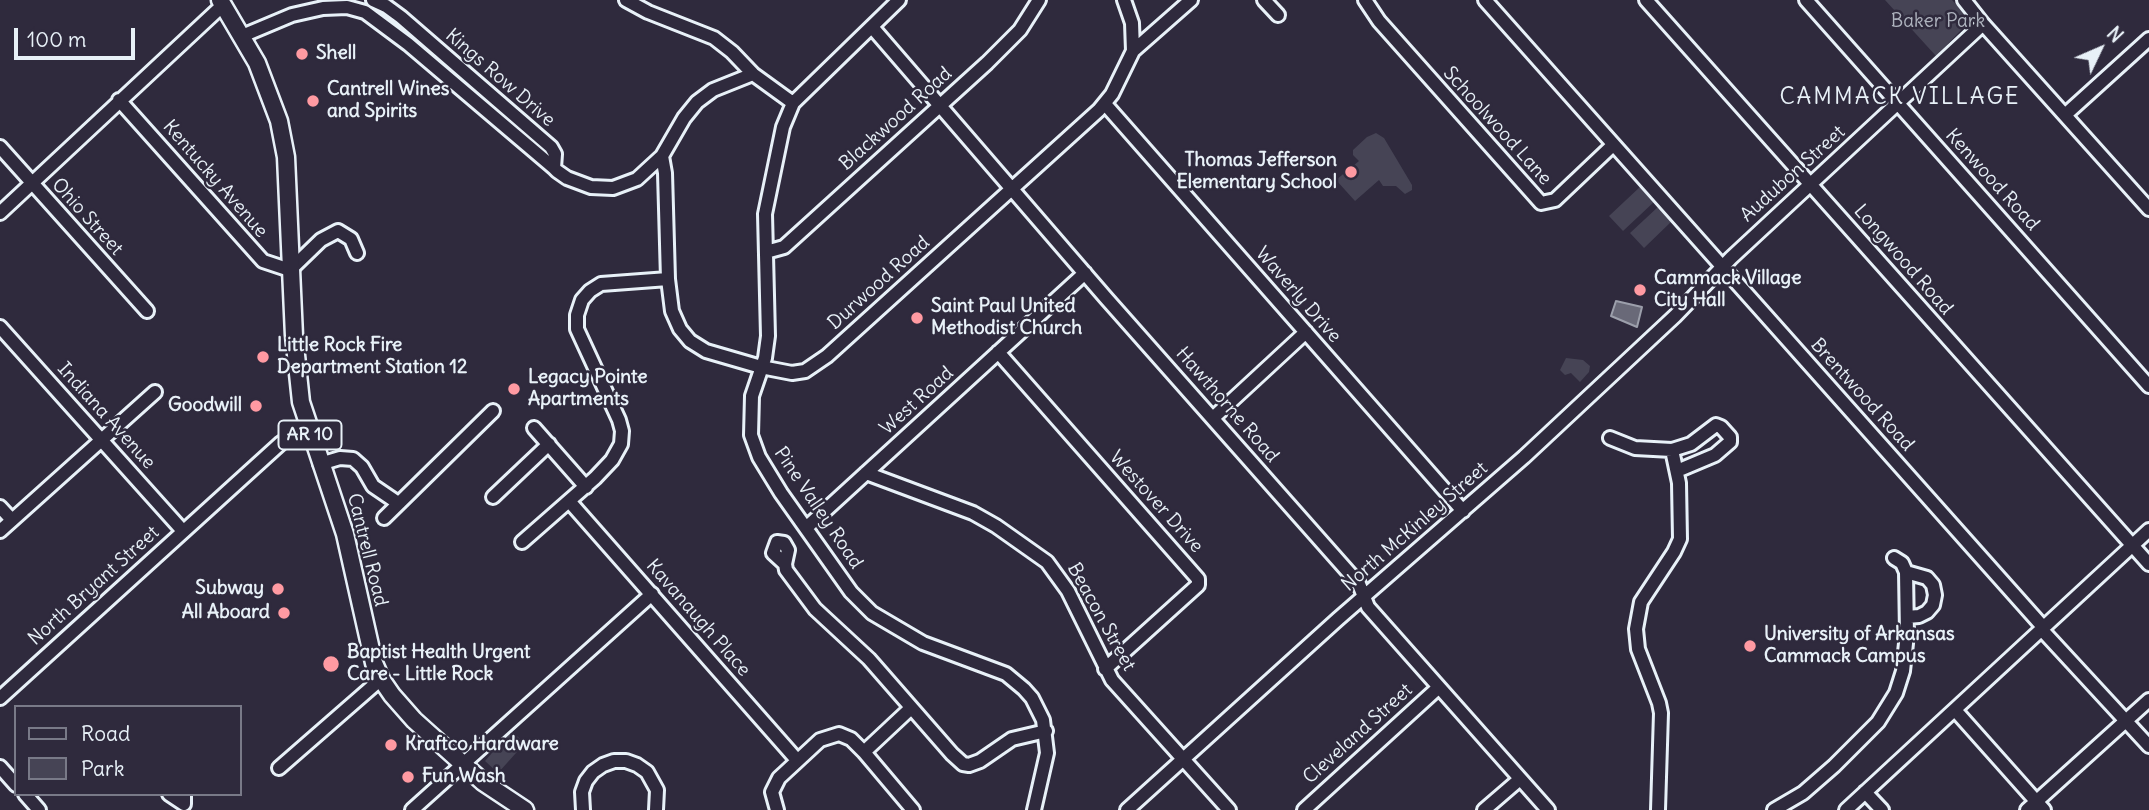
<!DOCTYPE html>
<style>
body{margin:0}
#map{position:relative;width:2149px;height:810px;overflow:hidden;background:#2f2a3d;font-family:Delius,sans-serif}
canvas{display:block}
.legend{position:absolute;left:14px;top:705px;width:228px;height:91px;box-sizing:border-box;background:#2f2a3d;border:2px solid #797a88;margin:0;padding:9px 12px;list-style:none;font-size:21px;color:#e8f1f8}
.legend li{display:flex;align-items:center;gap:14px;height:35px}
.legend b{width:35px;border:2px solid #797a88}
.north{position:absolute;left:2065px;top:14px;width:70px;height:70px;-webkit-text-stroke:5px #2f2a3d;paint-order:stroke;rotate:46deg;font-size:19px;font-weight:700;line-height:28px;text-align:center;color:#e8f1f8}
.north::after{content:'';display:block;margin:auto;width:24px;height:32px;background:#e8f1f8;clip-path:polygon(50% 0,100% 100%,50% 72%,0 100%)}
.scale{position:absolute;left:14px;top:28px;width:121px;height:32px;box-sizing:border-box;border:4px solid #e8f1f8;border-top:0;padding-left:9px;font-size:21px;line-height:24px;white-space:nowrap;color:#e8f1f8;-webkit-text-stroke:5px #2f2a3d;paint-order:stroke}
</style>
<div id="map">
<canvas width="2149" height="810"></canvas>
<ul class="legend">
<li><b style="height:9px;background:#2f2a3d"></b>Road</li>
<li><b style="height:19px;background:#464455"></b>Park</li>
</ul>
<div class="north">N</div>
<div class="scale">100 m</div>
</div>
<script>
const c = document.querySelector('canvas').getContext('2d');
c.lineJoin = 'round';
function fill(path, color) { c.fillStyle = color; c.fill(path, 'evenodd'); }
const poly = rows => new Path2D(rows.map(r => 'M' + r).join(''));
function stroke(path, color, width, dash) { c.strokeStyle = color; c.lineWidth = width; c.lineCap = dash ? 'butt' : 'round'; c.setLineDash(dash || []); c.stroke(path); }
function drawText(font, color, halo, rows, align = 'center') {
  c.font = font + ' Delius,sans-serif'; c.lineWidth = 5; c.setLineDash([]); c.textBaseline = 'middle'; c.strokeStyle = halo; c.fillStyle = color; for (const [text, x, y, turn = 0] of rows) {
    c.save(); c.translate(x, y); c.rotate((+turn || 0) * Math.PI / 180); c.textAlign = isNaN(turn) ? turn : align; if (halo) c.strokeText(text, 0, 0); c.fillText(text, 0, 0); c.restore();
  }
}
fill(poly([
 [1885,0,1952,0,1964,13,1965,26,1936,56],
 [1376,133,1384,138,1412,185,1412,190,1405,194,1396,186,1383,186,1379,180,1355,201,1336,180,1359,161,1353,155,1353,150,1367,137],
 [1641,186,1655,201,1623,231,1609,216],
 [1659,206,1672,221,1644,248,1630,233],
 [1566,358,1583,360,1590,366,1589,372,1580,382,1571,373,1565,375,1560,370],
 [511,731,525,743,498,773,485,761]
]), '#464455');
const water = poly([
 [1616,301,1642,307,1637,327,1611,316,1616,301]
]);
fill(water, '#696978');
stroke(water, '#9c9fab', 2);
const minor = poly([
 [373,0,386,6,401,17,551,147,555,154,554,168,557,171,567,178,591,187,613,188,637,179,662,156,684,118,697,102,713,90,753,74],
 [626,0,648,12,714,38,732,52,753,74,793,103],
 [899,0,793,103,783,127,765,214,768,336,765,358,752,396,751,435,759,457,781,493,851,592,872,613,923,643,1006,674,1024,689,1032,698,1043,720,1047,753,1034,810],
 [1124,0,1132,23,1133,51],
 [1264,0,1278,15],
 [1365,0,1379,21,1541,203,1555,200,1613,145],
 [1485,0,2044,628],
 [1646,0,2149,564],
 [1806,0,2149,386],
 [1964,0,1983,24,2149,209],
 [872,27,1106,298,1359,584,1368,607,1548,810],
 [242,36,292,15,323,8,347,7,365,12,408,44,554,168],
 [119,100,263,261,290,270,321,240,338,231,351,239,357,253],
 [1105,104,1463,511],
 [2065,115,2149,39],
 [0,147,147,311],
 [662,156,665,173,668,279,672,311,680,329,690,341,706,351,761,367,792,373,805,371,827,356,1099,110,1112,94,1133,51,1191,0],
 [0,213,223,5],
 [766,252,784,247,987,63,1020,30,1039,0],
 [0,327,183,531],
 [998,352,1198,579,1198,585,1105,669],
 [1213,418,1306,332],
 [534,428,586,487],
 [1610,438,1635,448,1672,450,1691,444,1716,425,1721,427,1730,437,1730,442,1715,455,1677,471],
 [320,464,340,458,353,459,362,467,373,486,398,503],
 [866,473,973,513,996,526,1047,562,1068,591,1112,680,1229,810],
 [493,497,549,444],
 [569,501,797,760],
 [0,507,12,520],
 [384,518,493,411],
 [806,528,1085,273],
 [0,531,155,392],
 [522,542,595,478,612,460,621,444,622,431,619,420,577,329,577,315,582,300,590,291,601,284,668,279],
 [777,542,784,543,788,550,785,564,773,553,777,542],
 [785,564,786,570,815,609,869,659,952,754,963,764,969,765,980,761,1012,739,1046,731],
 [1906,572,1927,578,1933,585,1935,595,1933,605,1927,612,1919,616,1907,617],
 [2042,630,2149,746],
 [0,698,281,443,307,426],
 [1955,710,2044,810],
 [864,752,911,708],
 [0,767,16,785],
 [279,768,381,679],
 [1865,792,1882,810],
 [25,794,39,810],
 [169,794,184,804,184,794],
 [412,810,652,594],
 [583,810,582,792,586,781,593,772,603,765,614,761,626,761,637,765,647,772,657,790,656,810],
 [777,810,772,792,779,778,820,740,839,734,851,739,864,752,913,810],
 [1127,810,1338,619,1524,457,1675,316,1731,258,1983,24],
 [1304,810,1439,687],
 [1484,810,1520,779],
 [1658,810,1661,713,1659,703,1638,649,1636,629,1641,602,1674,552,1680,539,1679,483,1672,450],
 [1774,810,1803,793,1834,766,1878,722,1896,693,1903,671,1907,634,1906,572,1902,563,1894,558],
 [1846,810,2149,530],
 [2027,810,2149,700]
]);
const major = poly([
 [220,0,257,63,279,121,286,157,294,336,301,402,345,534,374,663,381,679,392,695,414,720,483,782,525,810]
]);
stroke(minor, '#e8f1f8', 18);
stroke(major, '#e8f1f8', 21);
stroke(minor, '#2f2a3d', 12);
stroke(major, '#2f2a3d', 16);
for (const [x, y, r, color] of [
 [302,54,7,"#ff9aa2"],
 [313,101,7,"#ff9aa2"],
 [1351,172,7,"#ff9aa2"],
 [1640,290,7,"#ff9aa2"],
 [917,318,7,"#ff9aa2"],
 [263,357,7,"#ff9aa2"],
 [514,389,7,"#ff9aa2"],
 [256,406,7,"#ff9aa2"],
 [278,589,7,"#ff9aa2"],
 [284,613,7,"#ff9aa2"],
 [1750,646,7,"#ff9aa2"],
 [331,664,9,"#ff9aa2"],
 [391,745,7,"#ff9aa2"],
 [408,777,7,"#ff9aa2"]
]) { const dot = new Path2D(); dot.arc(x, y, r, 0, 2 * Math.PI); c.fillStyle = color; c.fill(dot); stroke(dot, '#2f2a3d', 2.5); }
for (const [x, y, w] of [
 [310,435,63]
]) { const box = new Path2D(); box.roundRect(x - w / 2, y - 14.5, w, 29, 5); c.fillStyle = '#2f2a3d'; c.fill(box); stroke(box, '#e8f1f8', 2); }
drawText('bold 18px', '#e8f1f8', null, [
 ["AR 10",310,435]
]);
drawText('19px', '#afb4bf', '#2f2a3d', [
 ["Baker Park",1938,22]
]);
drawText('bold 19px', '#e8f1f8', '#2f2a3d', [
 ["Shell",316,54],
 ["Cantrell Wines",327,90],
 ["and Spirits",327,112],
 ["Thomas Jefferson",1337,161,"right"],
 ["Elementary School",1337,183,"right"],
 ["Cammack Village",1654,279],
 ["City Hall",1654,301],
 ["Saint Paul United",931,307],
 ["Methodist Church",931,329],
 ["Little Rock Fire",277,346],
 ["Department Station 12",277,368],
 ["Legacy Pointe",528,378],
 ["Apartments",528,400],
 ["Goodwill",242,406,"right"],
 ["Subway",264,589,"right"],
 ["All Aboard",270,613,"right"],
 ["University of Arkansas",1764,635],
 ["Cammack Campus",1764,657],
 ["Baptist Health Urgent",347,653],
 ["Care - Little Rock",347,675],
 ["Kraftco Hardware",405,745],
 ["Fun Wash",422,777]
], 'left');
drawText('19px', '#e8f1f8', '#2f2a3d', [
 ["Kings Row Drive",500,78,41],
 ["Blackwood Road",896,119,-42],
 ["Schoolwood Lane",1497,126,48],
 ["Audubon Street",1793,174,-42],
 ["Kentucky Avenue",215,179,49],
 ["Kenwood Road",1992,180,48],
 ["Ohio Street",87,217,48],
 ["Longwood Road",1903,260,49],
 ["Durwood Road",879,283,-42],
 ["Waverly Drive",1298,295,49],
 ["Brentwood Road",1862,395,48],
 ["West Road",917,401,-42],
 ["Hawthorne Road",1227,405,49],
 ["Indiana Avenue",106,416,48],
 ["Westover Drive",1156,502,48],
 ["Pine Valley Road",818,508,56],
 ["North McKinley Street",1415,527,-41],
 ["Cantrell Road",367,550,76],
 ["North Bryant Street",94,586,-42],
 ["Beacon Street",1101,617,61],
 ["Kavanaugh Place",698,618,49],
 ["Cleveland Street",1358,734,-42]
]);
c.letterSpacing = '2px';
drawText('23px', '#e8f1f8', '#2f2a3d', [
 ["CAMMACK VILLAGE",1900,97]
]);
c.letterSpacing = '0px';
</script>
